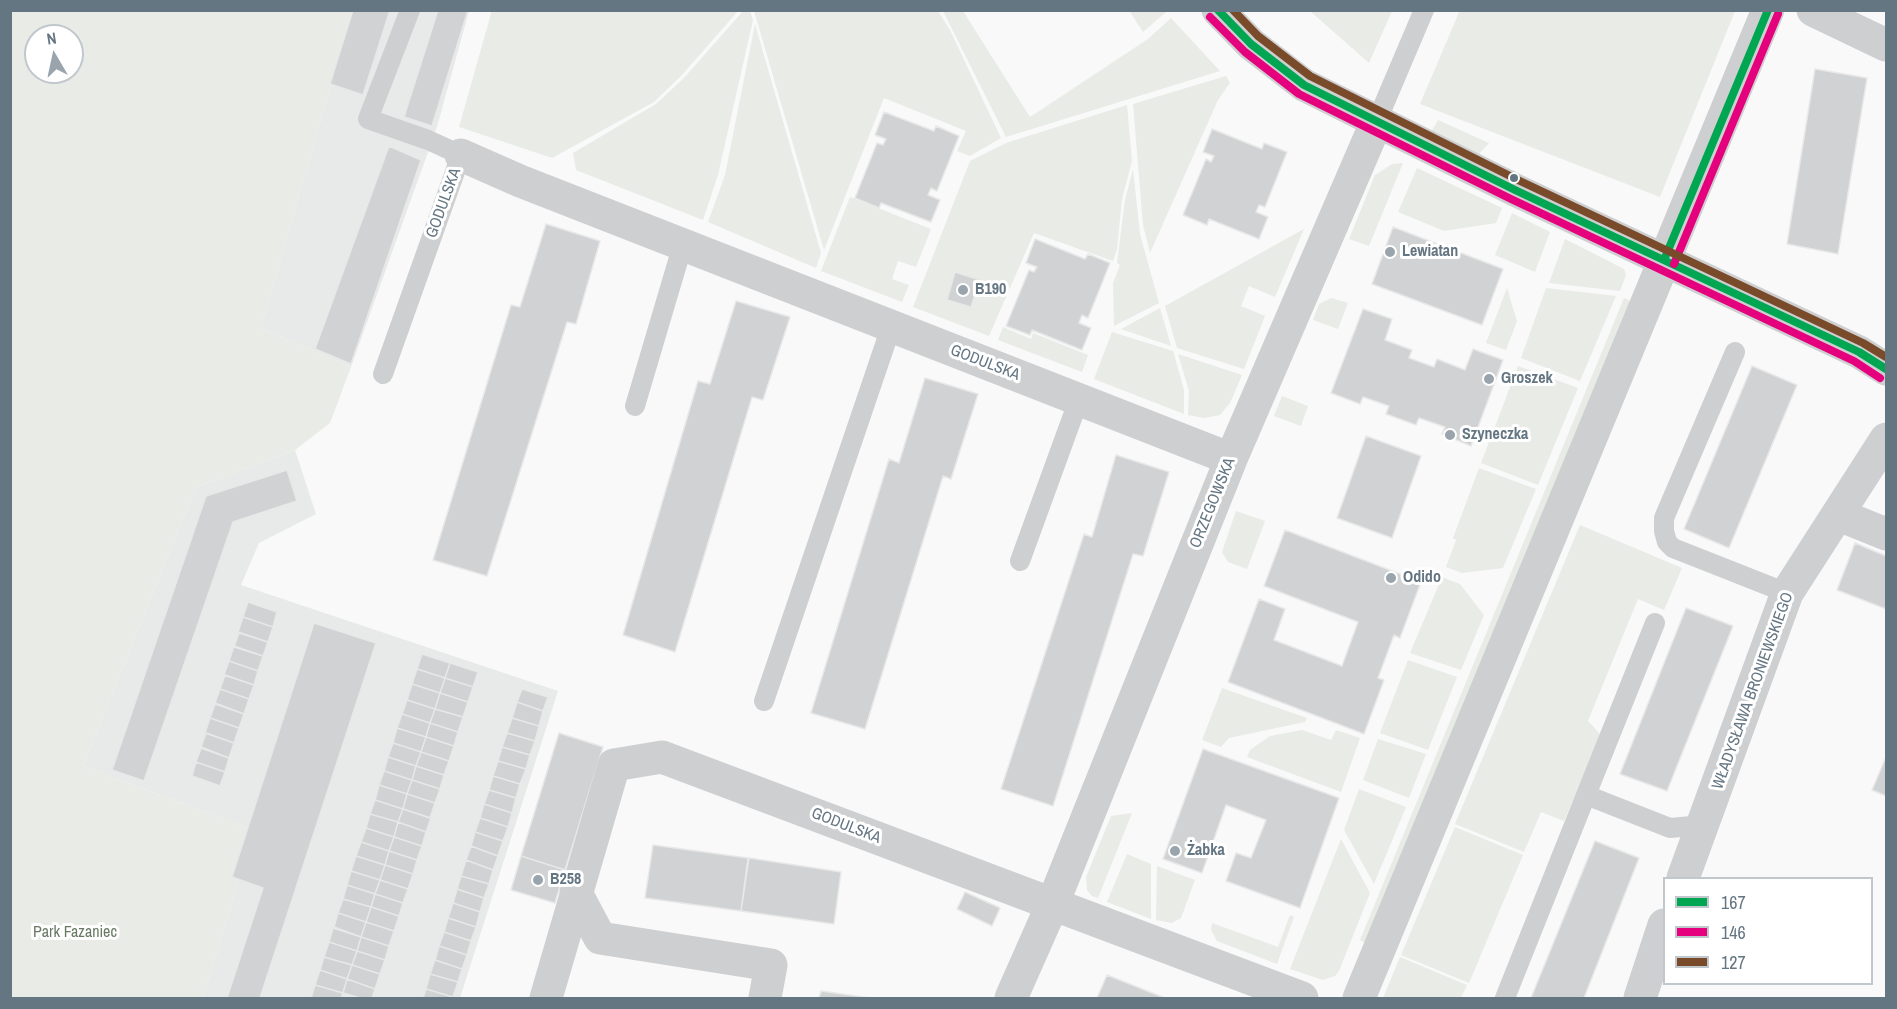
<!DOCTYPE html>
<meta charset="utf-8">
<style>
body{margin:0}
#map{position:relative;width:1897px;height:1009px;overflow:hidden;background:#f9f9f9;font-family:"Archivo Narrow",sans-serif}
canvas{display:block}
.frame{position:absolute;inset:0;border:12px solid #657683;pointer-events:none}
.legend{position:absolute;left:1663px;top:877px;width:210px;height:108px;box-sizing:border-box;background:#fff;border:2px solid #c1c8cd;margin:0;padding:8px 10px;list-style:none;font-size:18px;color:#657683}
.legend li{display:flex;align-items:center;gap:12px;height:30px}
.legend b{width:30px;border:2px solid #c1c8cd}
.north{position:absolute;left:24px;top:24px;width:60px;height:60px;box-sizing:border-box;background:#fff;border:2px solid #c1c8cd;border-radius:50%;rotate:351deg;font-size:16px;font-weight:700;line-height:24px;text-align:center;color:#657683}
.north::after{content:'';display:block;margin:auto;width:21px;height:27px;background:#99a4ac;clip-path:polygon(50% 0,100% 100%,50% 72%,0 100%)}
</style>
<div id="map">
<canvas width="1897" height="1009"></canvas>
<div class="frame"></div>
<ul class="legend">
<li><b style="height:8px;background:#00a651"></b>167</li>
<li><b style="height:8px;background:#e5007d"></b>146</li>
<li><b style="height:8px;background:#7a4b2a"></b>127</li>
</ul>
<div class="north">N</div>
</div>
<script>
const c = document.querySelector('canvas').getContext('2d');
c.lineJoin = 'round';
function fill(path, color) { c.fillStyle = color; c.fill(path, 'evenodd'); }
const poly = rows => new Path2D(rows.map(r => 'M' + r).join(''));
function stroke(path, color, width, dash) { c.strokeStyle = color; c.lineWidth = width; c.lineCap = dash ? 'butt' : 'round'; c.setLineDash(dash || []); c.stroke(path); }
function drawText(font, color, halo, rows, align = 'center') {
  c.font = font + ' "Archivo Narrow",sans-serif'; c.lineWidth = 6; c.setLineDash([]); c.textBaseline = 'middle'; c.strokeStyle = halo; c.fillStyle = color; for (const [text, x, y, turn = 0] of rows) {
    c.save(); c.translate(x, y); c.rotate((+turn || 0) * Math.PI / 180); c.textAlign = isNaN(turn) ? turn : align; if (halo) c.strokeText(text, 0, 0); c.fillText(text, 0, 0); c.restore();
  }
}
fill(poly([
 [352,11,469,11,437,127,351,367,261,328],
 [295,450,316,514,259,543,241,585,558,691,460,998,203,998,254,830,83,766,196,487]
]), '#e8e9e9');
fill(poly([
 [492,10,738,10,738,11,682,75,654,102,552,158,459,127],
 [744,10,750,11,753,20,718,175,703,220,576,170,573,153,656,104,683,79],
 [1460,10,1735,10,1735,11,1660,197,1420,104],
 [10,11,352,11,261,328,351,367,330,423,295,450,196,487,83,766,254,830,203,998,11,998],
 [36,36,72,36,72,72,36,72],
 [754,11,938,11,950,30,1001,138,970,156,957,151,966,131,884,98,824,250],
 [943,11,963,11,1030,117,1148,39,1171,18,1220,71,1006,137],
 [1132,11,1165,10,1166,12,1143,32,1130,12],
 [1310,11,1392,11,1369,63],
 [755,24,821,253,816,268,708,222,725,175],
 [1226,76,1230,83,1218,100,1150,253,1143,225,1133,104],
 [1127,105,1132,161,1122,199,1117,249,1113,261,1034,233,989,336,913,307,970,161,1006,143],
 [1438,120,1489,143,1478,155,1431,132],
 [1403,163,1369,246,1349,239,1375,175,1392,164],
 [1417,168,1502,208,1496,223,1444,231,1398,212],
 [1133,169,1140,234,1159,303,1114,326,1113,283,1120,265,1117,263,1125,200],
 [850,197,931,229,916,267,898,261,892,279,909,285,902,302,821,271],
 [1512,213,1550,232,1535,272,1495,255],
 [1304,229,1275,297,1249,286,1241,306,1265,316,1244,369,1177,348,1165,306],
 [1565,239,1624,269,1626,275,1620,291,1549,283],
 [1507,288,1517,321,1506,350,1486,343],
 [1546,288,1616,296,1580,381,1521,358],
 [1331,298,1348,303,1338,329,1313,320,1319,304],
 [1624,298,1633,302,1367,944,1360,940],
 [1160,308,1171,346,1121,329],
 [1003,327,1031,339,1033,333,1088,355,1082,372,998,340],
 [1112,332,1173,351,1184,390,1184,414,1094,379],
 [1178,354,1242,375,1230,403,1220,415,1204,418,1188,415,1189,391],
 [1518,366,1578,388,1538,485,1481,463],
 [1282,396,1308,406,1301,426,1274,416],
 [1479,468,1536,489,1503,568,1462,573,1446,567,1456,540,1453,538],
 [1236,511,1265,521,1247,569,1228,562,1222,552],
 [1580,525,1682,568,1664,610,1638,599,1588,721,1601,735,1564,821,1541,812,1524,852,1455,824],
 [1442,577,1460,584,1484,615,1461,670,1410,653],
 [1408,660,1457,677,1428,750,1380,733],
 [1222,688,1307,718,1305,722,1229,738,1221,747,1202,740],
 [1302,730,1331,740,1336,730,1360,738,1341,792,1247,757,1250,750,1270,736],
 [1378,739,1426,754,1409,798,1363,780],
 [1359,789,1406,807,1374,884,1344,830],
 [1132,813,1098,898,1092,896,1087,890,1086,877,1111,816],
 [1455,827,1523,855,1469,983,1401,955],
 [1341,839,1370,893,1339,971,1335,976,1323,980,1290,969],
 [1127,854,1151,864,1151,919,1107,902],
 [1157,866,1195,880,1181,918,1172,923,1156,920],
 [1290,915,1294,917,1277,964,1217,941,1211,930,1212,923,1278,947],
 [1400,957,1467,985,1461,998,1383,998]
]), '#e8ebe6');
const building = poly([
 [353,10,390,10,363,95,330,84,353,10],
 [438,10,468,10,432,126,404,117,438,10],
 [1815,69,1867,78,1838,254,1787,244,1815,69],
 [884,112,934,131,936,126,959,136,937,191,931,188,928,195,940,200,931,222,881,203,879,208,855,198,877,143,883,145,886,139,875,135,884,112],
 [1212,129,1262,149,1264,143,1287,152,1265,207,1259,205,1256,212,1268,217,1259,239,1209,219,1207,225,1183,215,1206,159,1211,162,1214,156,1203,152,1212,129],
 [389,146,421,160,351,364,315,349,389,146],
 [546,224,600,241,576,324,567,322,487,576,433,560,511,305,520,307,546,224],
 [1393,227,1503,269,1482,325,1372,284,1393,227],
 [1035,239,1085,259,1088,254,1110,263,1088,318,1082,315,1079,323,1091,328,1082,350,1032,330,1030,335,1006,326,1029,270,1034,272,1037,267,1026,263,1035,239],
 [955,272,980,280,971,307,947,300,955,272],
 [736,301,790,317,763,400,752,397,675,652,623,635,698,381,710,384,736,301],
 [1363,309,1392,319,1385,340,1412,350,1409,358,1434,367,1437,359,1465,370,1473,349,1503,360,1471,446,1442,434,1445,427,1419,418,1416,425,1386,414,1389,406,1363,397,1360,404,1331,393,1363,309],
 [1752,366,1797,385,1729,548,1684,529,1752,366],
 [925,378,978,394,951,479,943,476,865,729,811,713,889,459,899,463,925,378],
 [1366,436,1421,456,1392,538,1337,518,1366,436],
 [1116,455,1169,472,1143,556,1133,554,1053,806,1001,789,1084,534,1092,537,1116,455],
 [287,470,297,501,233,522,144,781,112,770,206,496,287,470],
 [1285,530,1421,582,1400,638,1394,635,1378,678,1384,680,1364,734,1228,682,1259,599,1285,609,1274,640,1342,666,1358,622,1264,586,1285,530],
 [1855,543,1886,556,1886,609,1837,590,1855,543],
 [248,602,277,612,273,627,243,617,248,602],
 [1686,608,1733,626,1667,791,1620,774,1686,608],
 [243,617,273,627,268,642,238,632,243,617],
 [314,623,376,643,260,998,227,998,263,888,232,877,314,623],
 [239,633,268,642,263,656,234,647,239,633],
 [234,646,263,656,258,671,229,661,234,646],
 [422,654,450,663,445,678,417,669,422,654],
 [229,661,258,671,254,685,224,675,229,661],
 [450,663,478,672,473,687,445,678,450,663],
 [417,669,445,678,440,693,412,684,417,669],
 [225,675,254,685,249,699,220,689,225,675],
 [445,678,473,687,468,702,440,693,445,678],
 [412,684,440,693,435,709,407,700,412,684],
 [220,689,249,699,244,714,215,703,220,689],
 [522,689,548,697,543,711,517,702,522,689],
 [440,693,468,702,463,717,435,709,440,693],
 [407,700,435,709,430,723,402,714,407,700],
 [517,702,543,711,539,726,512,718,517,702],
 [215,704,244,714,239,728,210,718,215,704],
 [435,709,463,717,458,732,430,723,435,709],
 [402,714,430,723,426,737,397,728,402,714],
 [210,718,239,728,234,743,205,733,210,718],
 [512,718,539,726,535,741,507,733,512,718],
 [430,723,458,732,454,746,426,737,430,723],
 [397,728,426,737,421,752,393,743,397,728],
 [206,733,234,743,229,758,201,747,206,733],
 [507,733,535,741,530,755,502,747,507,733],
 [559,733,603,747,565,870,521,856,559,733],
 [426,737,454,746,449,761,421,752,426,737],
 [393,743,421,752,416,766,388,757,393,743],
 [502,747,530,755,526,769,498,761,502,747],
 [201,748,229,758,225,772,196,762,201,748],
 [1203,749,1339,798,1300,908,1226,881,1236,853,1251,858,1266,820,1226,805,1202,873,1163,859,1203,749],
 [421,752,449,761,444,775,416,766,421,752],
 [388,757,416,766,412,780,384,771,388,757],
 [1886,757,1886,796,1872,790,1886,757],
 [498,761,526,769,520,784,493,776,498,761],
 [196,762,225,772,220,786,192,776,196,762],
 [416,766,444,775,440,789,412,780,416,766],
 [384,771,412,780,407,794,379,785,384,771],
 [493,776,520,784,516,798,489,790,493,776],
 [412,780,440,789,435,803,407,794,412,780],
 [379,785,407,794,403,809,375,800,379,785],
 [489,790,516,798,512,813,484,804,489,790],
 [407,794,435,803,430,818,403,809,407,794],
 [375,800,403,809,398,822,370,814,375,800],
 [484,804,512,813,508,827,480,818,484,804],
 [403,809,431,818,426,832,398,822,403,809],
 [370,814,398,822,394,837,366,828,370,814],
 [480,818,508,827,503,841,475,832,480,818],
 [398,822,426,832,422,846,394,837,398,822],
 [366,828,394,837,389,851,361,842,366,828],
 [475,832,503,841,498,856,471,846,475,832],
 [394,837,422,846,417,860,389,851,394,837],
 [1595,841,1639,858,1584,998,1531,998,1595,841],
 [361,842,389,851,385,865,356,856,361,842],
 [653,845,748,858,741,911,645,898,653,845],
 [471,846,498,856,493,870,466,860,471,846],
 [389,851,417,860,413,874,385,865,389,851],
 [356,856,385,865,380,880,351,871,356,856],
 [521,856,565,870,555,903,511,890,521,856],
 [749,858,841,872,834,924,741,911,749,858],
 [466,860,493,870,489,884,461,876,466,860],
 [385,865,413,874,408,889,380,880,385,865],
 [351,871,380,880,375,894,347,885,351,871],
 [461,876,489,884,484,898,457,889,461,876],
 [380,880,408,889,403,903,375,894,380,880],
 [347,885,375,894,371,907,343,899,347,885],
 [457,889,484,898,480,912,453,903,457,889],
 [965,892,1000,908,992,926,957,909,965,892],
 [375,894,403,903,399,916,371,907,375,894],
 [343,899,371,907,366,922,338,913,343,899],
 [453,903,480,912,476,927,448,918,453,903],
 [371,907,399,916,394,931,366,922,371,907],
 [338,913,366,922,361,937,334,927,338,913],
 [448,918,476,927,471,941,444,932,448,918],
 [366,922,394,931,389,946,361,937,366,922],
 [333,928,361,937,357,951,329,942,333,928],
 [444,932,471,941,467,955,439,946,444,932],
 [361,937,389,946,385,960,357,951,361,937],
 [329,942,357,951,352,965,324,957,329,942],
 [439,946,467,955,462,969,435,960,439,946],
 [357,951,385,960,380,974,352,965,357,951],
 [324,957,352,965,347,979,320,970,324,957],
 [435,960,462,969,458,982,430,974,435,960],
 [352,965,380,974,375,989,347,979,352,965],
 [320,970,347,979,343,993,315,985,320,970],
 [430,974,458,982,453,997,426,989,430,974],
 [1107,975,1165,998,1097,998,1107,975],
 [347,979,375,989,372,998,360,998,343,993,347,979],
 [315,985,343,993,341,998,311,998,315,985],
 [426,989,453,997,452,998,423,998,426,989],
 [821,991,870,998,819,998,821,991]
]);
fill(building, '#d0d2d3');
stroke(building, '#e8e8e8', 1.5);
stroke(poly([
 [1376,123,1424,10],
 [1735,352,1664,518,1664,531,1667,542,1673,548,1787,593],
 [383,374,461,155,428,140,368,119,410,10],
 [635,406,683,244],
 [1020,561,1079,399],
 [1655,623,1586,795,1670,828,1703,825],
 [764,701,891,327],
 [1505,998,1586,795]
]), '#cecfd0', 20);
stroke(poly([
 [1218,10,1251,44,1304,85,1515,190,1859,352,1886,369],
 [1813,10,1886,45],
 [461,155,520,181,1231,459],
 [1839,515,1886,534],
 [1683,878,1787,593,1886,439],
 [576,893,600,938,771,965,765,998],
 [546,998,614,765,662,757,1302,998],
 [1011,998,1053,903,1231,459,1376,123],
 [1640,998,1664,925]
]), '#cecfd0', 33);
stroke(poly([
 [1359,998,1768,10]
]), '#cecfd0', 33);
stroke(poly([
 [1218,10,1251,44,1304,85,1515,190,1859,352,1886,369],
 [1664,260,1768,10]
]), '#00a651', 8);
stroke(poly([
 [1210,17,1245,52,1299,94,1511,199,1854,361,1880,378],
 [1674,264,1778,14]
]), '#e5007d', 8);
stroke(poly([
 [1233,10,1258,36,1310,76,1520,181,1863,343,1886,357]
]), '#7a4b2a', 8);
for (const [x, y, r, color] of [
 [1514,178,5,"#657683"],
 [1390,252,6,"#99a4ac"],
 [963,290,6,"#99a4ac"],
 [1489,379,6,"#99a4ac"],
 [1450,435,6,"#99a4ac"],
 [1391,578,6,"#99a4ac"],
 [1175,851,6,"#99a4ac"],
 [538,880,6,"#99a4ac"]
]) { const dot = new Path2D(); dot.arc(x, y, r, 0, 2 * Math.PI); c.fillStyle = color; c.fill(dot); stroke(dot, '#fff', 2); }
drawText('16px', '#657683', '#fff', [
 ["GODULSKA",444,203,-70],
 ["GODULSKA",985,363,21],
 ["ORZEGOWSKA",1213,503,-68],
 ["WŁADYSŁAWA BRONIEWSKIEGO",1753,691,-70],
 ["GODULSKA",846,826,21]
]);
drawText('bold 16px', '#657683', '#fff', [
 ["Lewiatan",1402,252],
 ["B190",975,290],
 ["Groszek",1501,379],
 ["Szyneczka",1462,435],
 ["Odido",1403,578],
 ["Żabka",1187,851],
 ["B258",550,880]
], 'left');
drawText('16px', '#687a64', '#fff', [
 ["Park Fazaniec",75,933]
]);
</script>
